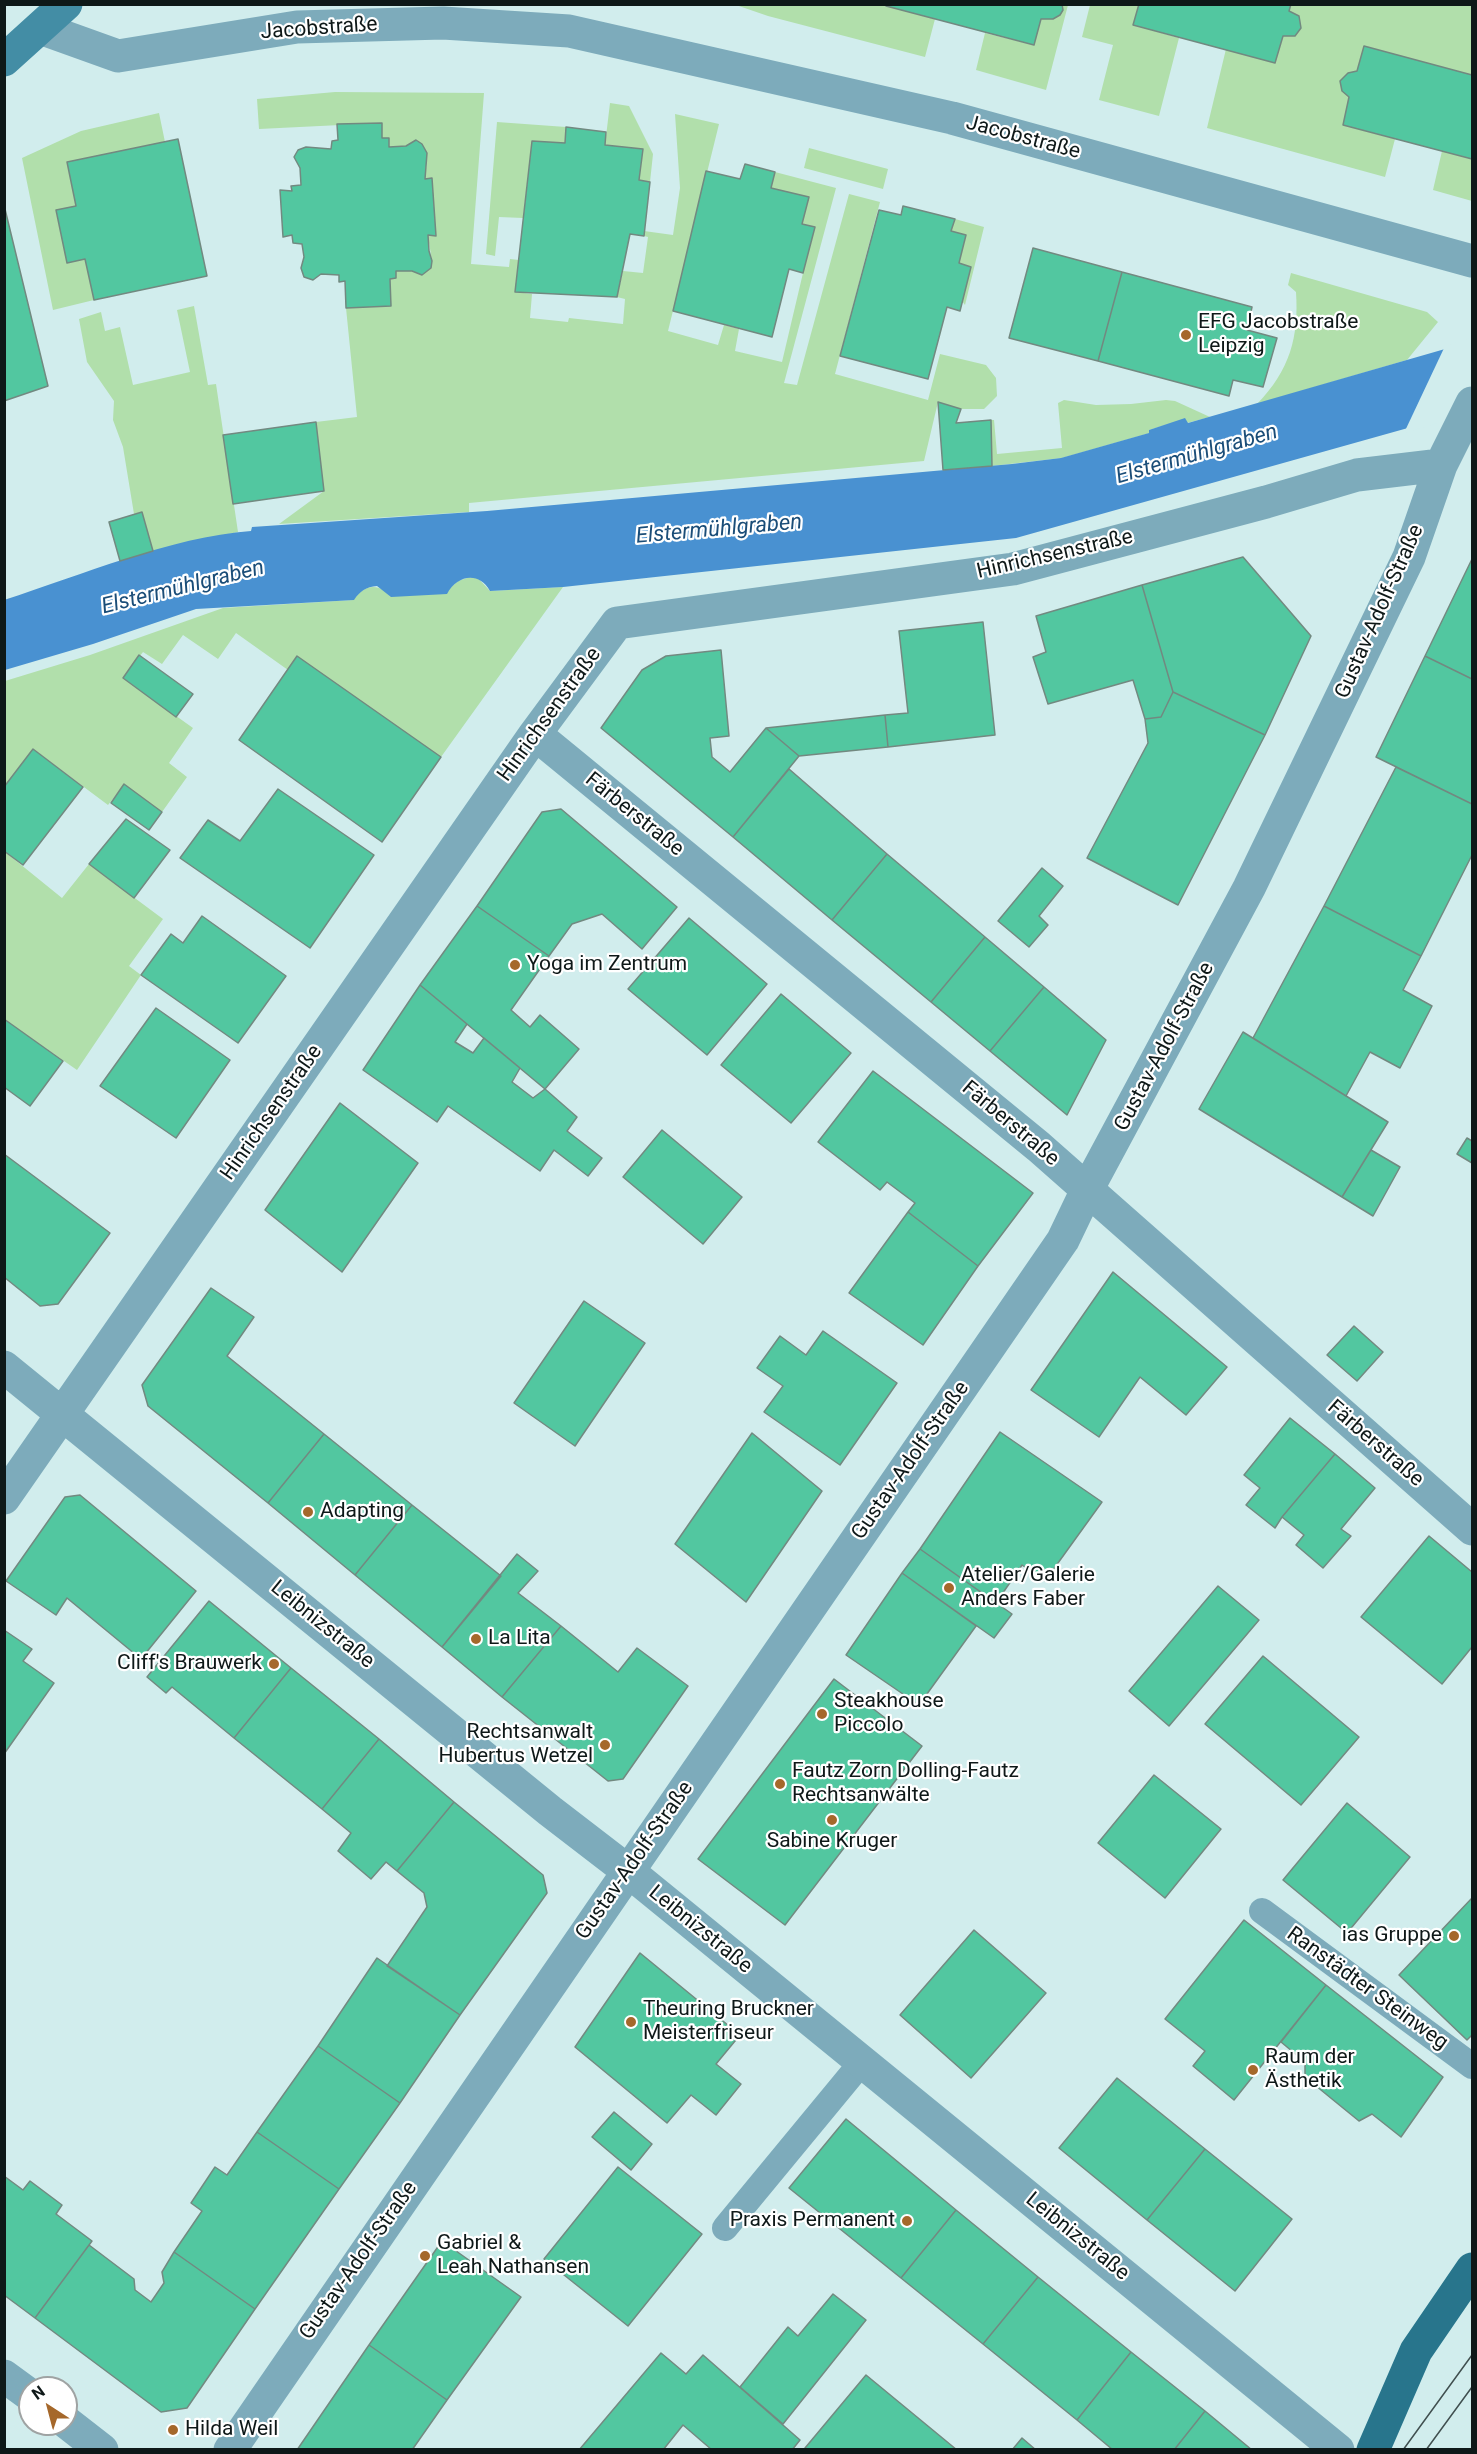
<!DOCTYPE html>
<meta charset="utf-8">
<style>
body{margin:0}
#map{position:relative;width:1477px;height:2454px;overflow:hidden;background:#d1eded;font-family:Roboto,sans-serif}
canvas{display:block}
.frame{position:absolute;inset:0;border:6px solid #0e1818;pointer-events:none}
.north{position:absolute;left:18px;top:2376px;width:60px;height:60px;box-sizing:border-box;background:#fff;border:2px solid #9fa3a3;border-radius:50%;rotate:324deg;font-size:16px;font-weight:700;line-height:24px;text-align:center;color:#0e1818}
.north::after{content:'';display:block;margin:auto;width:21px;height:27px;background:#a5682b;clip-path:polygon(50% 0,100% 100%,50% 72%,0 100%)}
</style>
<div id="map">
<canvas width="1477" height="2454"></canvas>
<div class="frame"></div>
<div class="north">N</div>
</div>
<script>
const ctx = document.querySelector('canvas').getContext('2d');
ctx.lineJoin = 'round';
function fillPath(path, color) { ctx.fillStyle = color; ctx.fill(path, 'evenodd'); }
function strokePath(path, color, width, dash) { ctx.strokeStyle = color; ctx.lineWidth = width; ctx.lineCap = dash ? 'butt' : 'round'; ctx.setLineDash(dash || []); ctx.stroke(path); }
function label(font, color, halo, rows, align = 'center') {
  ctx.font = font + ' Roboto,sans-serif'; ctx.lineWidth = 4.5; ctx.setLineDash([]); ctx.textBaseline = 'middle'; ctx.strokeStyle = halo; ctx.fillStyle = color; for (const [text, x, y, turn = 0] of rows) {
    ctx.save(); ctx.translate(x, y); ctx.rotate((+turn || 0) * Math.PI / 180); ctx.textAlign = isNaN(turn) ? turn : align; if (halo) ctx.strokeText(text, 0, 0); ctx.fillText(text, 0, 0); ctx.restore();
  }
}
fillPath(new Path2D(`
 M 1139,4 L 1134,25 L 1179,38 L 1159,116 L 1099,100 L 1113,45 L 1082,37 L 1090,5 Z
 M 736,5 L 886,5 L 886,6 L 935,19 L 925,57 L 768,16 Z
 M 1062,5 L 1068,5 L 1046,90 L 976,70 L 985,33 L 1034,45 L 1041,19 L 1053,19 L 1060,15 Z
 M 1291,5 L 1472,5 L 1472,75 L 1364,46 L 1357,71 L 1348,73 L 1341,81 L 1349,97 L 1343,125 L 1395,139 L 1385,177 L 1207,128 L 1226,49 L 1275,63 L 1283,36 L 1295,36 L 1301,28 L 1299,16 L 1289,11 Z
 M 335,92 L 484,93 L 471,264 L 509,267 L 510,259 L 519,260 L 515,292 L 532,294 L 530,318 L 568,322 L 569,318 L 623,324 L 625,299 L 617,297 L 623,271 L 643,273 L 648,237 L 644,236 L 644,231 L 673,235 L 680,188 L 675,114 L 719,124 L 668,331 L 718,345 L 724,325 L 739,329 L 735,351 L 782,362 L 803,273 L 802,224 L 771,188 L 775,172 L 836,188 L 784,383 L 797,385 L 849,194 L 880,202 L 835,374 L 928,400 L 940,354 L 986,365 L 996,378 L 997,396 L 984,409 L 961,409 L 938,402 L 924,461 L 469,503 L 469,512 L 279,524 L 324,491 L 316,422 L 357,417 L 346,308 L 391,306 L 390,279 L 395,278 L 396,271 L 412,271 L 422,275 L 431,268 C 433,258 429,247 428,235 L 436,235 L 432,179 L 425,179 C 426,165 431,148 416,140 L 406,146 L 389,147 L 389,138 L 382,138 L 381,123 L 259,129 L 257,99 Z
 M 610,103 L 629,106 L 653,154 L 650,182 L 639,180 L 643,149 L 605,145 Z
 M 159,113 L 165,142 L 67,162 L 76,206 L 56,211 L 67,262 L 85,259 L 94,300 L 53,310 L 22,158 L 81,131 Z
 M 497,122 L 566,127 L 565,143 L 532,141 L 523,218 L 499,217 L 495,256 L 486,254 Z
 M 809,148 L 888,169 L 883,189 L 804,168 Z
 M 1442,151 L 1472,159 L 1472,201 L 1433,190 Z
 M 955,219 L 984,227 L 965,305 L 962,301 L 971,267 L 959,263 L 966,236 L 951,231 Z
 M 1291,273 L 1427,312 L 1438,322 L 1407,360 L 1257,404 C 1290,370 1299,337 1296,292 L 1288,285 Z
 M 194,306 L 208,385 L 216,384 L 238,532 L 153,551 L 142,512 L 134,514 L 123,447 L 113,420 L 114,401 L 87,362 L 79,319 L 101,312 L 105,331 L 120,327 L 133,385 L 190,372 L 177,310 Z
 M 1064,400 L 1096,405 L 1131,404 L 1166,400 L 1175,401 L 1210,417 L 1187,423 L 1185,419 L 1149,430 L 1150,433 L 1062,458 L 992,466 L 991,420 L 994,420 L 997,454 L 1062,448 L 1058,403 Z
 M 470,577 L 478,578 L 490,591 L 563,587 L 441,757 L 288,670 L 236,633 L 218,659 L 183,635 L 162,664 L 143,652 L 123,678 L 193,728 L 169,763 L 187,777 L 162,812 L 124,785 L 108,805 L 33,749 L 5,787 L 5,681 L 90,655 L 223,608 L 353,600 C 363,587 372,583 386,591 L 450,588 L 458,581 Z
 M 4,851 L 62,898 L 89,864 L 163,919 L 129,966 L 141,975 L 77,1070 L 5,1020 Z`), '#b1dfab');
fillPath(new Path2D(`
 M 1445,349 L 1472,410 L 1016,538 L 563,587 L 490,591 C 479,571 457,575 447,594 L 391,597 L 377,586 C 366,587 360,591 354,600 L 196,609 L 93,644 L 5,670 L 4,600 C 82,575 170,537 251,531 L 252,527 L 487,511 L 1012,464 L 1061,458 L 1149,433 L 1149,430 L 1185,418 L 1188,423 Z`), '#4991d1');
fillPath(new Path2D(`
 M 1472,338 L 1472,413 L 1404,433 L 1445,346 Z`), '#d1eded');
const building = new Path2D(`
 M 886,4 L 1062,4 L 1063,10 L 1060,15 L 1053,19 L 1041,19 L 1034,45 L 886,6 Z
 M 1139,4 L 1291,4 L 1289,11 L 1299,16 L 1301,28 L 1295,36 L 1283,36 L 1275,63 L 1133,25 Z
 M 1364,46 L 1472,75 L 1472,159 L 1343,125 L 1349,97 L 1342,91 L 1340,81 L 1348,73 L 1357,71 Z
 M 382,123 L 382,138 L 389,138 L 389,147 L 406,146 L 416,140 L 422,144 L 427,153 L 425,179 L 432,178 L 436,236 L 428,235 L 429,251 L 432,261 L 431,268 L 422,275 L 412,271 L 396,271 L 396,278 L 390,279 L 391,306 L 346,308 L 345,281 L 339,282 L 339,275 L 321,274 L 313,280 L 304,277 L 301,268 L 304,257 L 302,244 L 293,243 L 292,235 L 283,237 L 280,190 L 292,191 L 291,186 L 301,185 L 300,168 L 294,157 L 298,150 L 306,147 L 331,149 L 332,141 L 338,140 L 337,124 Z
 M 566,127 L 606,132 L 605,145 L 643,149 L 639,180 L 650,182 L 644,236 L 630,234 L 617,297 L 515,292 L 532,141 L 565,143 Z
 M 178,139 L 207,276 L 94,300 L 85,259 L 67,263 L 56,210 L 76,206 L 67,162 Z
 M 745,164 L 775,172 L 771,188 L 809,197 L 802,224 L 815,227 L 803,273 L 789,269 L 772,337 L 673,311 L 706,171 L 740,179 Z
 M 4,205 L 48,386 L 4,401 Z
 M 903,206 L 955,219 L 951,231 L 966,235 L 959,263 L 971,267 L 960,311 L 947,307 L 928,379 L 840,356 L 879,210 L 901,215 Z
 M 1033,248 L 1122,272 L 1098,361 L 1009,338 Z
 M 1122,272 L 1252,307 L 1247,330 L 1277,338 L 1263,387 L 1233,380 L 1229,396 L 1098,361 Z
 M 938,402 L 961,409 L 956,423 L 991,420 L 992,466 L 943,470 Z
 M 316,422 L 324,491 L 233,504 L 223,435 Z
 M 142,512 L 153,551 L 120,561 L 109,522 Z
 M 1243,557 L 1311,636 L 1265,735 L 1173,692 L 1142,585 Z
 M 1472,559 L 1472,679 L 1425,656 Z
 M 1142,585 L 1173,692 L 1161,717 L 1145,719 L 1133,680 L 1048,704 L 1033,657 L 1046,652 L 1036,616 Z
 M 983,622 L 995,735 L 888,747 L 885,715 L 908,713 L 899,631 Z
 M 721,650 L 729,736 L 710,738 L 712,757 L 730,772 L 766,728 L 799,756 L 733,837 L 601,728 L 642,670 L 666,656 Z
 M 139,655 L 193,694 L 176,717 L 123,678 Z
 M 297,656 L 441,757 L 382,842 L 239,740 Z
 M 1425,656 L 1472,679 L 1472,804 L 1376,757 Z
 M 1173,692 L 1265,735 L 1178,905 L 1087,858 L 1148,743 L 1145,719 L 1161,717 Z
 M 885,715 L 888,747 L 799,756 L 766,728 Z
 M 33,749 L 83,787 L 23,865 L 4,851 L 4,787 Z
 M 1396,767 L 1472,804 L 1472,855 L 1421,956 L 1324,906 Z
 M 789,769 L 887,854 L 832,920 L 733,837 Z
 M 124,784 L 162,812 L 149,830 L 111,803 Z
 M 278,789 L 374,855 L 310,948 L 180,858 L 208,820 L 240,841 Z
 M 561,809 L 677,907 L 642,949 L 602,914 L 572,924 L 549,956 L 477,906 L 542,812 Z
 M 126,819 L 170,850 L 134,898 L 89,864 Z
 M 887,854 L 985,937 L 931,1002 L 832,920 Z
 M 1042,868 L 1063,886 L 1039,916 L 1048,925 L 1029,947 L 998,921 Z
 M 477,906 L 549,956 L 511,1010 L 530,1027 L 540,1015 L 579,1049 L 545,1089 L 420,985 Z
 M 1324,906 L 1421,956 L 1403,990 L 1432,1006 L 1400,1068 L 1370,1052 L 1346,1096 L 1253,1038 Z
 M 202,916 L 286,976 L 238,1043 L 141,975 L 171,934 L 183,943 Z
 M 689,918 L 767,984 L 707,1055 L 628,989 Z
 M 985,937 L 1044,987 L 990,1051 L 931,1002 Z
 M 420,985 L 467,1024 L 455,1042 L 473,1053 L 484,1038 L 520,1068 L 512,1082 L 533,1098 L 545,1089 L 577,1117 L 567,1131 L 602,1158 L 588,1176 L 554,1150 L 540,1171 L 448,1106 L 437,1122 L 363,1070 Z
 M 1044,987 L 1106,1040 L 1067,1115 L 990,1051 Z
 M 781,994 L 851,1053 L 791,1123 L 721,1065 Z
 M 156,1008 L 230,1060 L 176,1138 L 100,1086 Z
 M 4,1019 L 63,1061 L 30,1106 L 4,1087 Z
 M 1243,1032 L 1388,1122 L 1342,1197 L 1199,1109 Z
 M 873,1071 L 1033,1193 L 978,1266 L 908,1212 L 915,1203 L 887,1182 L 880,1190 L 818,1142 Z
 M 340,1103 L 418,1163 L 342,1272 L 265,1210 Z
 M 662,1130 L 742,1197 L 703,1244 L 623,1177 Z
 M 1467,1138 L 1472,1141 L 1472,1163 L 1457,1154 Z
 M 1371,1150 L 1400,1167 L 1373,1216 L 1342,1197 Z
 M 4,1154 L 110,1233 L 58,1304 L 40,1306 L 4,1277 Z
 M 908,1212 L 978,1266 L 923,1345 L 849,1293 Z
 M 1113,1272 L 1227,1367 L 1186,1415 L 1140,1377 L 1099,1437 L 1031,1390 Z
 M 211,1288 L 254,1317 L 227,1356 L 324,1434 L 268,1503 L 148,1406 L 142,1385 Z
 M 584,1301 L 645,1343 L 575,1446 L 514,1403 Z
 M 1354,1326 L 1383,1352 L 1357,1381 L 1327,1355 Z
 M 823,1331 L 897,1383 L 840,1465 L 764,1412 L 783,1386 L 757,1368 L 780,1336 L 806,1355 Z
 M 1290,1418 L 1335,1454 L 1282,1517 L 1275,1528 L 1246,1505 L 1260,1488 L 1244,1475 Z
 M 1000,1432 L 1102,1502 L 1045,1581 L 1022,1565 L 996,1603 L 920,1549 Z
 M 752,1433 L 822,1491 L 746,1602 L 675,1544 Z
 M 324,1434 L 412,1505 L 355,1575 L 268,1503 Z
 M 1335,1454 L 1375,1488 L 1341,1529 L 1351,1536 L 1323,1568 L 1296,1545 L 1304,1535 L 1282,1517 Z
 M 80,1495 L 196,1591 L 141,1659 L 67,1598 L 56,1615 L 6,1581 L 65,1497 Z
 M 412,1505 L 501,1576 L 442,1647 L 355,1575 Z
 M 1429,1536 L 1472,1572 L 1472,1647 L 1442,1684 L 1361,1617 Z
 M 920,1549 L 1012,1614 L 994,1638 L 902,1573 Z
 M 517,1554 L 538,1571 L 518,1593 L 561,1626 L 502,1697 L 442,1647 Z
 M 902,1573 L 976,1626 L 919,1705 L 846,1655 Z
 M 1218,1586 L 1259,1620 L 1169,1726 L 1129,1691 Z
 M 209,1601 L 291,1668 L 234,1738 L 172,1687 L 166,1693 L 147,1677 Z
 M 561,1626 L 618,1672 L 637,1648 L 688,1686 L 623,1779 L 608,1781 L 502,1697 Z
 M 4,1630 L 32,1649 L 23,1661 L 54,1683 L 4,1754 Z
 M 1263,1656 L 1359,1737 L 1301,1805 L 1205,1724 Z
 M 291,1668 L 379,1739 L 322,1809 L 234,1738 Z
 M 834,1679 L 922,1746 L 785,1925 L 698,1859 Z
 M 379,1739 L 454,1802 L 397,1871 L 386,1862 L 371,1879 L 338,1851 L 351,1833 L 322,1809 Z
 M 1154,1775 L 1221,1829 L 1165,1898 L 1098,1843 Z
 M 454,1802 L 543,1875 L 547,1893 L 460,2015 L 387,1966 L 427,1907 L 424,1893 L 397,1871 Z
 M 1347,1803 L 1410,1857 L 1347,1933 L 1283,1880 Z
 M 1472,1898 L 1472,2035 L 1467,2040 L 1399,1975 Z
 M 1244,1920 L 1326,1985 L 1234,2100 L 1193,2066 L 1205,2051 L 1165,2019 Z
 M 974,1930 L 1046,1993 L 971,2078 L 900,2015 Z
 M 640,1953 L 740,2035 L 716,2064 L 741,2084 L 716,2115 L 691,2095 L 667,2123 L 575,2047 Z
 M 377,1958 L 460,2015 L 400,2103 L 318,2046 Z
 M 1326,1985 L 1443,2077 L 1401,2137 L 1372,2114 L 1359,2121 L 1305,2077 L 1305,2062 L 1281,2042 Z
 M 318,2046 L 400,2103 L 339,2189 L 257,2132 Z
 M 1117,2078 L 1205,2149 L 1147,2220 L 1059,2148 Z
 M 614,2112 L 652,2144 L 631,2170 L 592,2137 Z
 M 846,2119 L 956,2210 L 901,2278 L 789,2188 Z
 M 257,2132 L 339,2189 L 255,2309 L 174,2252 L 202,2211 L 191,2203 L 215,2167 L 227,2175 Z
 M 1205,2149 L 1292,2219 L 1235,2291 L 1147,2220 Z
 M 618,2167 L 702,2234 L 628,2326 L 544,2259 Z
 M 4,2176 L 23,2190 L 30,2181 L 62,2205 L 56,2214 L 92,2241 L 35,2318 L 4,2295 Z
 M 956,2210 L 1038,2277 L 983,2344 L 901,2278 Z
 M 442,2241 L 521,2297 L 447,2400 L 369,2345 Z
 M 89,2245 L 134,2279 L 135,2290 L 151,2302 L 164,2283 L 162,2272 L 174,2252 L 255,2309 L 187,2408 L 161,2412 L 35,2318 Z
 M 1038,2277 L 1131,2352 L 1077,2420 L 983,2344 Z
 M 833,2294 L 866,2320 L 783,2424 L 740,2387 L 788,2327 L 798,2336 Z
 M 369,2345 L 447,2400 L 412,2450 L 297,2450 Z
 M 1131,2352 L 1205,2411 L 1174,2450 L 1113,2450 L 1077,2420 Z
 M 661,2353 L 686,2374 L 703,2355 L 800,2440 L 792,2450 L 712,2450 L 683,2425 L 663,2450 L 579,2450 Z
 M 866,2375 L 957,2450 L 807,2450 L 805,2448 Z
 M 1205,2411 L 1252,2450 L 1174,2450 Z
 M 1022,2438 L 1036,2450 L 1012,2450 Z`);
fillPath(building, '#52c7a0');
strokePath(building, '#728980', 1.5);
strokePath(new Path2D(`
 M 1262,1911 L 1472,2066
 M 725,2228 L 862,2062`), '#7dabbb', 26);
strokePath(new Path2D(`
 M 40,28 L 118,56 L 297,27 L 443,23 L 569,31 L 952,118 L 1472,261
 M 535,734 L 1039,1147 L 1472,1529
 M 4,1367 L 550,1811 L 628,1871 L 1338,2450
 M 4,1498 L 535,734 L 617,623 L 1013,569 L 1266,502 L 1357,475 L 1441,465
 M 4,2376 L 30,2395
 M 66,2422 L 102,2450
 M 230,2450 L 1063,1240 L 1087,1190 L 1249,888 L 1409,557 L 1441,465 L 1472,403`), '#7dabbb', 33);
strokePath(new Path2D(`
 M 4,60 L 66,4`), '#438da5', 33);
strokePath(new Path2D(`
 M 1373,2450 L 1416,2351 L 1472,2269`), '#28758c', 33);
strokePath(new Path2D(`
 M 1403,2450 L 1472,2355
 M 1426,2450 L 1472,2387`), '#404f4f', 1.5);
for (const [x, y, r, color] of [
 [1186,335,6,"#a5682b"],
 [515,965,6,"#a5682b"],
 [308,1512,6,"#a5682b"],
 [949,1588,6,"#a5682b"],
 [476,1639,6,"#a5682b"],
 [274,1664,6,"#a5682b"],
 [822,1714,6,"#a5682b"],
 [605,1745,6,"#a5682b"],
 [780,1784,6,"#a5682b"],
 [832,1820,6,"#a5682b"],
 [1454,1936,6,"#a5682b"],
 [631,2022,6,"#a5682b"],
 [1253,2070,6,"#a5682b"],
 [907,2221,6,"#a5682b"],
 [425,2256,6,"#a5682b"],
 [173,2430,6,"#a5682b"]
]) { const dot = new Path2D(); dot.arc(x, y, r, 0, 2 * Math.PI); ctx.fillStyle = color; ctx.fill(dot); strokePath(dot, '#fff', 2); }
label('21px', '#0e1818', '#fff', [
 ["Jacobstraße",319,29,-4],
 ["Jacobstraße",1023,138,15],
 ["Hinrichsenstraße",1055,555,-13],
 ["Gustav-Adolf-Straße",1380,612,-66],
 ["Hinrichsenstraße",550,715,-54],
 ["Färberstraße",634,815,39],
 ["Gustav-Adolf-Straße",1165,1047,-62],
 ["Hinrichsenstraße",272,1113,-55],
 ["Färberstraße",1010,1124,40],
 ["Färberstraße",1375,1444,41],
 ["Gustav-Adolf-Straße",911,1461,-55],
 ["Leibnizstraße",322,1625,39],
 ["Gustav-Adolf-Straße",635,1861,-55],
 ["Leibnizstraße",700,1930,39],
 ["Ranstädter Steinweg",1367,1989,36],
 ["Leibnizstraße",1077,2237,39],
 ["Gustav-Adolf-Straße",359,2261,-55]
]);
label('21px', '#0e1818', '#fff', [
 ["EFG Jacobstraße",1198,323],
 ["Leipzig",1198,347],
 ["Yoga im Zentrum",527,965],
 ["Adapting",320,1512],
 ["Atelier/Galerie",961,1576],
 ["Anders Faber",961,1600],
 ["La Lita",488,1639],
 ["Cliff's Brauwerk",262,1664,"right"],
 ["Steakhouse",834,1702],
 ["Piccolo",834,1726],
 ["Rechtsanwalt",593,1733,"right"],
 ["Hubertus Wetzel",593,1757,"right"],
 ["Fautz Zorn Dolling-Fautz",792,1772],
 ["Rechtsanwälte",792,1796],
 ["Sabine Kruger",832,1842,"center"],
 ["ias Gruppe",1442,1936,"right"],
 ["Theuring Bruckner",643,2010],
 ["Meisterfriseur",643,2034],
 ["Raum der",1265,2058],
 ["Ästhetik",1265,2082],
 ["Praxis Permanent",895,2221,"right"],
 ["Gabriel &",437,2244],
 ["Leah Nathansen",437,2268],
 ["Hilda Weil",185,2430]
], 'left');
label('italic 22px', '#1a4d78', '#fff', [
 ["Elstermühlgraben",1197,455,-16],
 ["Elstermühlgraben",719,530,-5],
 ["Elstermühlgraben",183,588,-14]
]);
</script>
